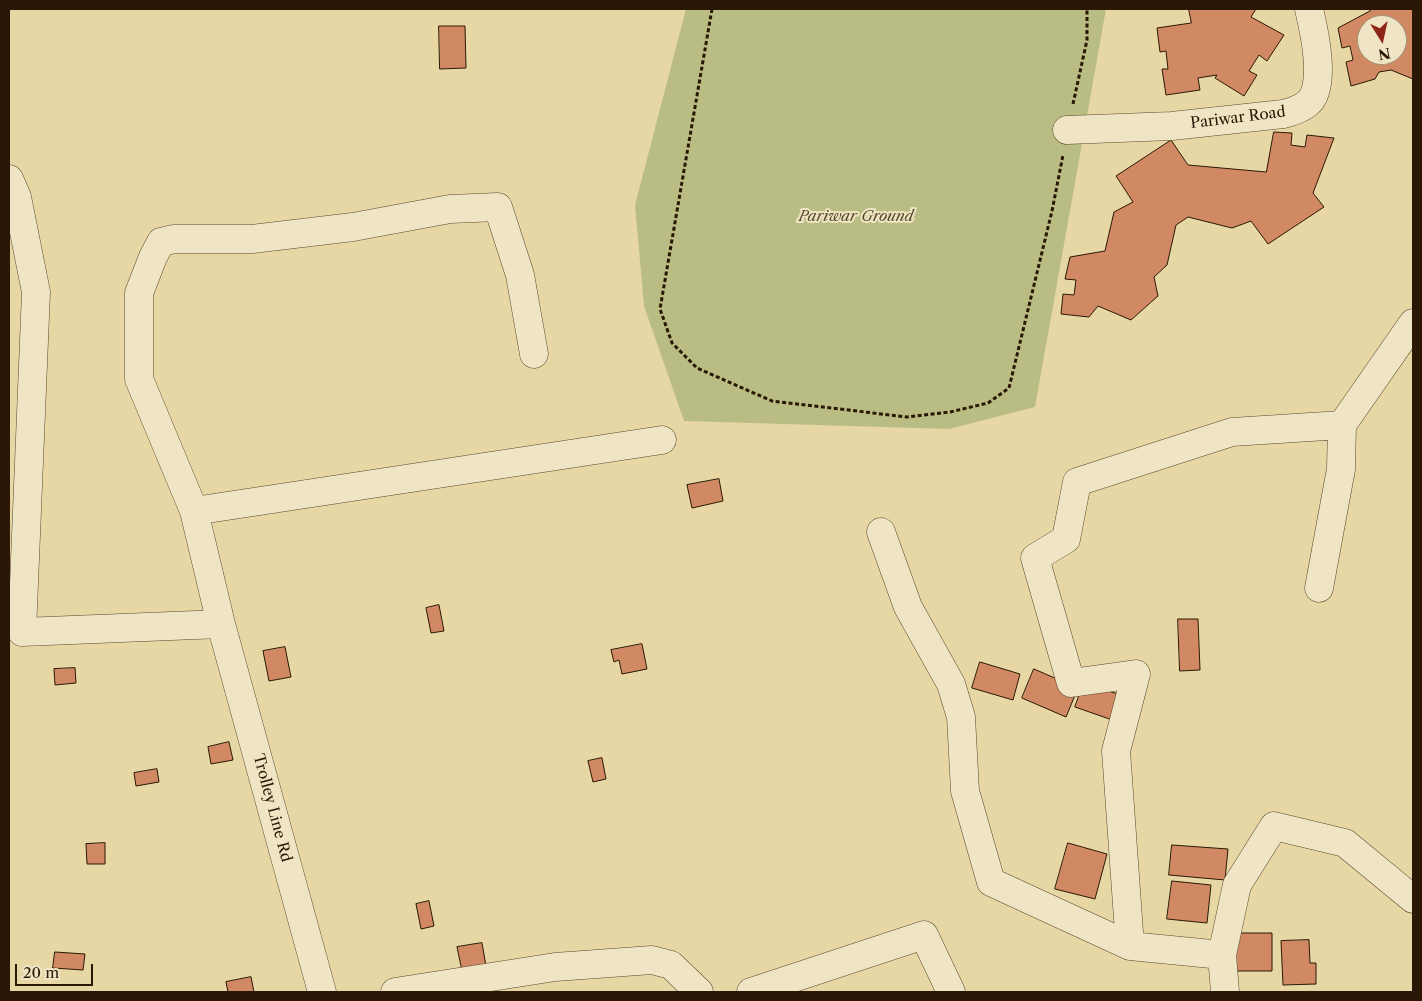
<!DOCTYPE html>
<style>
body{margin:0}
#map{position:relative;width:1422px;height:1001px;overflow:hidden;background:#e7d7a5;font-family:"Libre Caslon Text",serif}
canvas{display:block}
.frame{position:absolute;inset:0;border:10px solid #2a1705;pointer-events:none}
.north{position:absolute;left:1357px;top:15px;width:50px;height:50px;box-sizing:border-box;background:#efe5c4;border:1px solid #a09378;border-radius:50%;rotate:170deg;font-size:14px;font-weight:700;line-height:20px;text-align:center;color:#2a1705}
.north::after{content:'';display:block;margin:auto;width:18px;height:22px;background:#8f2418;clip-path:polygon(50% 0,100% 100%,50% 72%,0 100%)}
.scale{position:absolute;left:15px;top:964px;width:78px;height:22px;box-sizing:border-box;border:2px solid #2a1705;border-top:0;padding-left:6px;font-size:15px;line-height:18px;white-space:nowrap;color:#2a1705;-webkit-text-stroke:4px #efe5c4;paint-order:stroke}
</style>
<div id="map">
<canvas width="1422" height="1001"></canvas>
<div class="frame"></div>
<div class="north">N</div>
<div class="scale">20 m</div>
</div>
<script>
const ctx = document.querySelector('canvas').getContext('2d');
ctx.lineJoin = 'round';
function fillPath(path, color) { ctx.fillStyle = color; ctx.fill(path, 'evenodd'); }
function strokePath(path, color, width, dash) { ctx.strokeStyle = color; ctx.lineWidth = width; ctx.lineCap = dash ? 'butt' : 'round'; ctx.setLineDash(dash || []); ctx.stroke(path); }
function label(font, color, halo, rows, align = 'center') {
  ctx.font = font + ' "Libre Caslon Text",serif'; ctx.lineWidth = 4; ctx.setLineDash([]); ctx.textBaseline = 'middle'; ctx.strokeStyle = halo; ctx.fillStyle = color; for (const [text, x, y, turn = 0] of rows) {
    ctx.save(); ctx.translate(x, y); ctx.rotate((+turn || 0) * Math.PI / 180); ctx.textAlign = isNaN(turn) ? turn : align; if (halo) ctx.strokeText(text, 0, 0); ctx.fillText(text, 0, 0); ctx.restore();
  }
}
fillPath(new Path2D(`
 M 686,9 L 1106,9 L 1035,407 L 949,429 L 684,421 L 644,306 L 635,205 Z`), '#babd83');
const building = new Path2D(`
 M 1189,9 L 1256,9 L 1251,17 L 1284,35 L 1267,61 L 1259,55 L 1249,71 L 1257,75 L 1244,96 L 1215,78 L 1217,75 L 1198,78 L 1200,90 L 1166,95 L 1162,69 L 1168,69 L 1166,51 L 1160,52 L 1157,28 L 1191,23 Z
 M 1369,9 L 1413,9 L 1413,79 L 1391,70 L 1379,72 L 1375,79 L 1351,86 L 1346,62 L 1353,60 L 1350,46 L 1342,48 L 1338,28 L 1370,11 ZM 1367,25 L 1397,25 L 1397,55 L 1367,55 Z
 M 439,26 L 465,26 L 466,68 L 440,69 Z
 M 1274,132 L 1292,133 L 1291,145 L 1305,147 L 1307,135 L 1334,138 L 1313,193 L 1324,207 L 1268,244 L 1251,221 L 1232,228 L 1188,217 L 1176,225 L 1167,265 L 1154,277 L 1158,296 L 1131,320 L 1098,306 L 1089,317 L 1061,314 L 1063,294 L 1074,295 L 1076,280 L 1065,279 L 1070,257 L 1105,251 L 1114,212 L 1133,202 L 1116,176 L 1171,140 L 1188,165 L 1266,172 Z
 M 719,479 L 723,501 L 692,508 L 687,485 Z
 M 439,605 L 444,631 L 431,633 L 426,608 Z
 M 1178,619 L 1198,619 L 1200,670 L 1180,671 Z
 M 642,644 L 647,669 L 622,674 L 619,660 L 614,662 L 611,650 Z
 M 285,647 L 291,677 L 269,681 L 263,651 Z
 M 980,662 L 1020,674 L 1013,700 L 972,688 Z
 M 75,668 L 76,683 L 55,685 L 54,669 Z
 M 1034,669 L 1078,688 L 1066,717 L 1022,698 Z
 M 1084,683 L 1127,697 L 1118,722 L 1075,707 Z
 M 229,742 L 233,760 L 211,764 L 208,747 Z
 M 602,758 L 606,779 L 593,782 L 588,761 Z
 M 157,769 L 159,782 L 136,786 L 134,773 Z
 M 105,843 L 105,864 L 87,864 L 86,844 Z
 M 1068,843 L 1107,854 L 1095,899 L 1055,889 Z
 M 1172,845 L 1228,849 L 1225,880 L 1169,875 Z
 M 1172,881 L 1211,885 L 1207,923 L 1167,919 Z
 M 429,901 L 434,926 L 421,929 L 416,904 Z
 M 1233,933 L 1272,933 L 1272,971 L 1232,971 Z
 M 1309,940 L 1310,963 L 1316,963 L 1316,984 L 1283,985 L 1281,941 Z
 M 482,943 L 486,966 L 462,971 L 457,947 Z
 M 55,952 L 85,954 L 83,970 L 53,968 Z
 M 251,977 L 254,992 L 228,992 L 226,982 Z`);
fillPath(building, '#d08963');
strokePath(building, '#2a1705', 1);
const minor = new Path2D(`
 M 1067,130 L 1172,126 L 1283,114 C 1292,112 1301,109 1308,103 C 1327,87 1314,30 1309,9
 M 9,179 L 17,197 L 36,292 L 22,632 L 221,624
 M 194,511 L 662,440
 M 881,532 L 908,607 L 951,684 L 961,717 L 965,791 L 991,882 L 1130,946 L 1222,955
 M 1319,588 L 1341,469 L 1342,425 L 1413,323
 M 1130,946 L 1116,751 L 1136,674 L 1071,683 L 1035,558 L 1066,539 L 1077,482 L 1232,432 L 1342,425
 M 322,992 L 221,624 L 194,511 L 139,379 L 139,293 L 153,257 L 161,242 L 174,239 L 252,239 L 353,227 L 450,209 L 498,207 L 520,275 L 534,354
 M 395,992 L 555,967 L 652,960 L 671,965 L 699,992
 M 751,992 L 924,935 L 951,992
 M 1225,992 L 1222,955 L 1237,885 L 1274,826 L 1345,843 L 1413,899`);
strokePath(minor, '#59472d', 29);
strokePath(new Path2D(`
 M 712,9 L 660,309 L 672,343 L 697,368 L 772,401 L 907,417 L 950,412 L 988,403 L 1009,388 L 1052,211 L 1063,155
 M 1073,104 L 1087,40 L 1087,9`), '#2a1705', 3, [4, 2.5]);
strokePath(minor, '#efe5c4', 28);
label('15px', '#2a1705', '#efe5c4', [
 ["Pariwar Road",1238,118,-7],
 ["Trolley Line Rd",272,808,75]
]);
label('italic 15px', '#55492b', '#efe5c4', [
 ["Pariwar Ground",856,217]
]);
</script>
